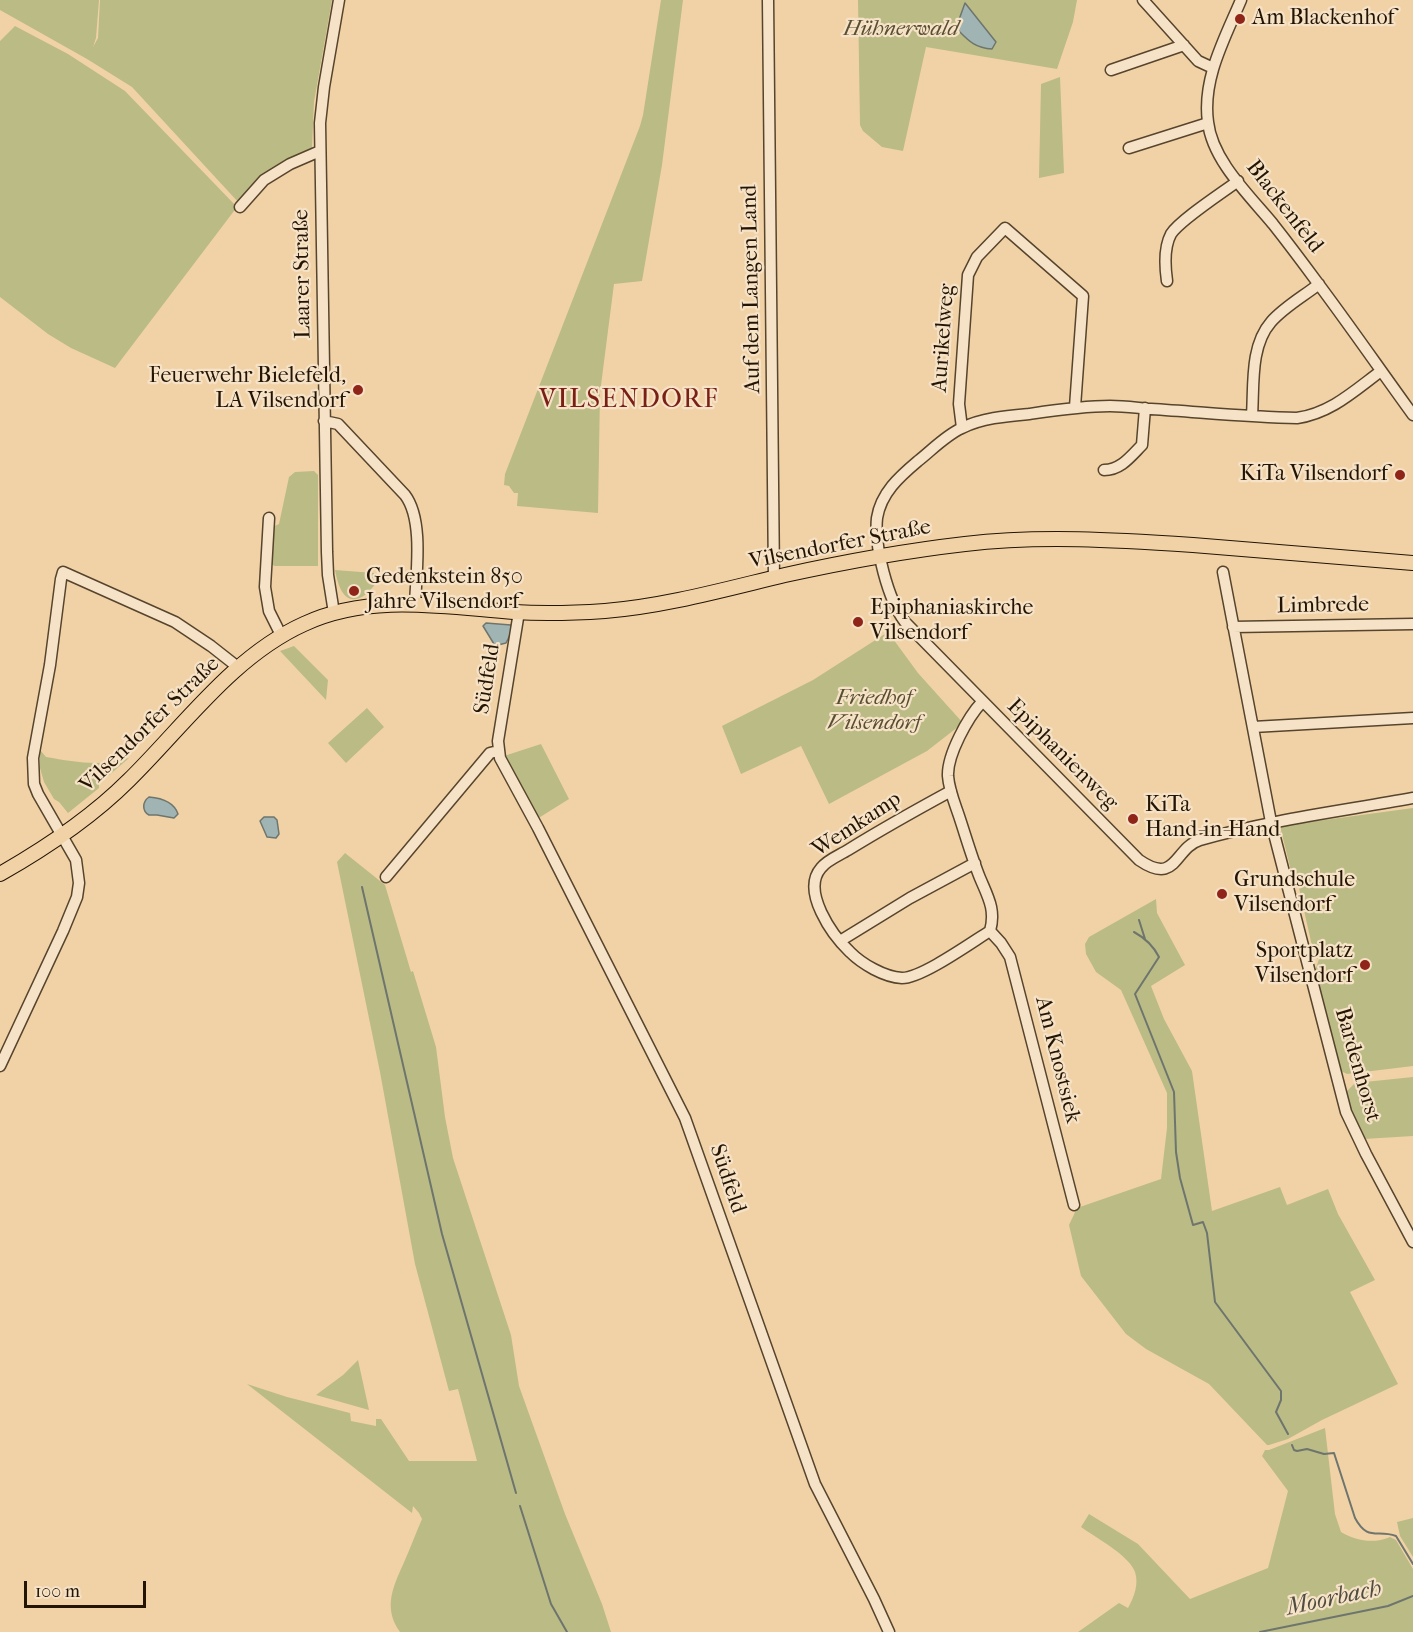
<!DOCTYPE html>
<meta charset="utf-8">
<style>
body{margin:0}
#map{position:relative;width:1413px;height:1632px;overflow:hidden;background:#f1d2a7;font-family:"IM FELL French Canon",serif}
canvas{display:block}
.scale{position:absolute;left:24px;top:1581px;width:122px;height:27px;box-sizing:border-box;border:3px solid #231403;border-top:0;padding-left:8px;font-size:18px;line-height:21px;white-space:nowrap;color:#231403;-webkit-text-stroke:4px #f6e2c6;paint-order:stroke}
</style>
<div id="map">
<canvas width="1413" height="1632"></canvas>
<div class="scale">100 m</div>
</div>
<script>
const ctx = document.querySelector('canvas').getContext('2d');
ctx.lineJoin = 'round';
function fillPath(path, color) { ctx.fillStyle = color; ctx.fill(path, 'evenodd'); }
function strokePath(path, color, width, dash) { ctx.strokeStyle = color; ctx.lineWidth = width; ctx.lineCap = dash ? 'butt' : 'round'; ctx.setLineDash(dash || []); ctx.stroke(path); }
function label(font, color, halo, rows, align = 'center') {
  ctx.font = font + ' "IM FELL French Canon",serif'; ctx.lineWidth = 4.5; ctx.setLineDash([]); ctx.textBaseline = 'middle'; ctx.strokeStyle = halo; ctx.fillStyle = color; for (const [text, x, y, turn = 0] of rows) {
    ctx.save(); ctx.translate(x, y); ctx.rotate((+turn || 0) * Math.PI / 180); ctx.textAlign = isNaN(turn) ? turn : align; if (halo) ctx.strokeText(text, 0, 0); ctx.fillText(text, 0, 0); ctx.restore();
  }
}
fillPath(new Path2D(`
 M 0,0 L 99,0 L 96,38 L 93,47 L 98,38 L 100,0 L 332,0 L 314,102 L 312,148 L 288,162 L 239,203 L 132,87 L 87,59 L 0,10 Z
 M 661,0 L 683,0 L 662,165 L 642,281 L 614,284 L 600,393 L 598,513 L 517,506 L 518,493 L 514,493 L 509,486 L 504,485 L 505,474 L 640,126 L 643,115 Z
 M 858,0 L 1077,0 L 1073,22 L 1057,69 L 926,47 L 903,151 L 882,147 L 863,131 L 860,125 Z
 M 15,26 L 68,54 L 125,91 L 237,207 L 115,368 L 71,348 L 48,334 L 0,297 L 0,41 Z
 M 1060,77 L 1064,173 L 1039,178 L 1041,84 Z
 M 314,471 L 318,475 L 318,566 L 275,566 L 270,564 L 270,528 L 279,524 L 289,477 L 295,472 Z
 M 335,570 L 374,573 L 373,579 L 379,581 C 374,585 370,591 365,595 C 344,609 338,585 335,570 Z
 M 888,632 L 918,673 L 963,723 L 927,751 L 829,804 L 801,746 L 741,774 L 722,726 L 813,680 Z
 M 294,646 L 328,680 L 326,700 L 280,651 Z
 M 367,708 L 384,727 L 346,763 L 328,743 Z
 M 40,743 L 41,751 L 46,757 C 75,762 101,767 129,758 L 99,784 L 99,788 L 68,813 L 59,802 L 54,799 L 44,782 L 40,768 Z
 M 541,744 L 569,799 L 537,819 L 504,756 Z
 M 1413,808 L 1413,1066 L 1347,1074 L 1341,1071 L 1315,971 L 1319,959 L 1316,958 L 1314,955 L 1295,870 L 1291,871 L 1280,826 Z
 M 345,853 L 385,885 L 411,972 L 413,971 L 436,1047 L 445,1117 L 453,1158 L 511,1335 L 519,1386 L 565,1514 L 602,1604 L 611,1632 L 400,1632 C 382,1607 394,1585 405,1560 C 411,1546 416,1533 422,1519 L 419,1513 L 413,1506 L 412,1513 L 247,1384 L 287,1397 L 350,1413 L 351,1421 L 376,1426 L 376,1419 L 381,1419 L 409,1461 L 477,1461 L 458,1389 L 449,1391 L 415,1264 L 380,1072 L 337,862 Z
 M 1156,899 L 1157,913 L 1185,965 L 1151,986 L 1164,1019 L 1192,1071 L 1212,1211 L 1280,1187 L 1287,1205 L 1328,1189 L 1338,1214 L 1375,1280 L 1350,1292 L 1398,1384 L 1322,1420 L 1288,1439 L 1269,1445 L 1267,1445 L 1209,1384 L 1146,1349 L 1126,1334 L 1081,1276 L 1069,1225 L 1077,1208 L 1161,1179 L 1167,1128 L 1167,1093 L 1121,990 L 1096,972 L 1086,954 L 1085,944 L 1089,937 Z
 M 1413,1077 L 1413,1136 L 1364,1139 L 1352,1116 L 1345,1093 L 1355,1083 Z
 M 358,1360 L 369,1410 L 316,1395 L 343,1375 Z
 M 1325,1428 L 1335,1514 L 1341,1532 C 1356,1541 1374,1544 1390,1537 L 1396,1540 L 1413,1569 L 1413,1632 L 1078,1632 L 1119,1603 L 1128,1608 C 1134,1597 1139,1584 1135,1572 C 1130,1556 1095,1537 1081,1527 L 1089,1514 L 1138,1544 L 1190,1599 L 1268,1568 L 1288,1491 L 1262,1456 L 1265,1450 L 1269,1450 Z
 M 1413,1518 L 1413,1557 L 1400,1536 L 1397,1522 Z`), '#bbbb86');
const water = new Path2D(`
 M 965,3 L 996,42 L 992,49 C 974,48 968,40 956,28 Z
 M 486,623 L 511,625 L 511,633 L 506,643 L 498,645 L 494,644 L 483,626 Z
 M 149,797 C 161,798 174,802 178,814 L 174,818 L 157,815 L 149,815 C 142,811 142,802 149,797 Z
 M 264,817 L 274,817 L 277,820 L 279,834 L 276,838 L 267,837 L 260,821 Z`);
fillPath(water, '#a0b5b3');
strokePath(water, '#6e756d', 1.5);
strokePath(new Path2D(`
 M 362,887 L 442,1234 L 516,1493
 M 1139,920 L 1145,939
 M 1134,932 C 1145,938 1153,945 1159,957 L 1135,994 L 1174,1092 L 1176,1152 L 1180,1178 L 1193,1225 L 1203,1222 L 1207,1233 L 1215,1302 L 1281,1391 L 1281,1400 L 1276,1412 L 1288,1434
 M 1292,1445 L 1294,1450 L 1297,1451 L 1307,1449 L 1324,1454 L 1334,1453 L 1355,1518 C 1368,1542 1377,1529 1396,1536 L 1413,1564
 M 520,1506 L 551,1604 L 567,1632
 M 1260,1632 L 1388,1606 L 1413,1596`), '#6e756d', 2);
const minor = new Path2D(`
 M 768,0 L 774,578
 M 1143,0 L 1198,61 L 1213,68
 M 1241,0 C 1225,38 1202,79 1208,122 C 1212,160 1249,195 1273,224 C 1288,243 1303,263 1317,282 C 1350,326 1381,371 1413,415
 M 1111,70 L 1184,45
 M 1129,148 L 1208,123
 M 240,207 L 264,180 L 290,164 L 320,151
 M 1167,281 C 1165,267 1164,247 1171,234 C 1180,220 1222,193 1238,181
 M 1381,371 C 1354,391 1331,413 1297,418 C 1248,417 1200,412 1151,409 C 1138,408 1124,406 1110,406 C 1082,406 1056,410 1029,414 C 1007,416 982,418 962,428 C 946,435 932,450 918,461 C 899,477 881,493 877,518 C 874,546 888,600 905,622 L 1139,860 C 1177,886 1174,848 1200,840 C 1269,820 1342,811 1413,798
 M 1252,416 C 1254,385 1250,346 1271,322 C 1284,307 1304,296 1319,284
 M 324,421 L 338,424 L 405,495 C 424,520 416,574 415,605
 M 962,428 L 959,404 L 968,275 L 977,257 L 1005,228 L 1083,296 L 1075,407
 M 1104,470 C 1121,470 1131,456 1142,445 L 1145,408
 M 269,518 L 265,587 L 269,611 L 281,635
 M 1223,572 L 1271,822 L 1346,1112 L 1366,1154 L 1413,1242
 M 519,612 L 498,741 L 500,758 L 538,828 L 685,1118 L 815,1484 L 874,1599 L 889,1632
 M 334,613 L 328,575 L 327,552 L 320,123 L 324,87 L 339,0
 M 1233,627 L 1413,624
 M 1253,727 L 1413,718
 M 951,791 C 916,810 882,829 848,850 C 840,855 827,860 821,868 C 801,891 832,935 850,952 C 862,964 884,977 902,978 C 922,978 972,942 990,931 C 996,910 988,897 980,878 C 972,858 966,837 959,816 C 955,804 949,790 948,776 C 947,755 968,717 982,702
 M 386,877 L 490,753 L 498,751
 M 990,931 L 1001,943 L 1010,957 L 1074,1205
 M 840,941 L 910,898 L 975,863
 M 0,1066 L 63,931 L 77,897 L 79,883 L 76,860 L 38,794 L 34,784 L 33,758 L 50,665 L 61,579 L 63,572 L 175,622 L 211,646 L 239,668`);
const major = new Path2D(`
 M 0,874 C 44,849 93,816 129,780 C 183,727 233,656 304,624 C 370,593 445,607 514,612 C 545,614 575,613 605,611 C 666,606 726,589 785,575 C 844,562 904,551 965,544 C 1040,535 1117,540 1193,545 C 1266,551 1340,557 1413,563`);
strokePath(minor, '#56442c', 13);
strokePath(major, '#231403', 16);
strokePath(minor, '#f6e2c6', 10);
strokePath(major, '#f1d2a7', 14);
for (const [x, y, r, color] of [
 [1240,19,6,"#8f2418"],
 [358,390,6,"#8f2418"],
 [1400,475,6,"#8f2418"],
 [354,591,6,"#8f2418"],
 [858,622,6,"#8f2418"],
 [1133,819,6,"#8f2418"],
 [1222,894,6,"#8f2418"],
 [1365,965,6,"#8f2418"]
]) { const dot = new Path2D(); dot.arc(x, y, r, 0, 2 * Math.PI); ctx.fillStyle = color; ctx.fill(dot); strokePath(dot, '#f6e2c6', 2); }
label('22px', '#231403', '#f6e2c6', [
 ["Am Blackenhof",1252,19],
 ["Feuerwehr Bielefeld,",346,377,"right"],
 ["LA Vilsendorf",346,402,"right"],
 ["KiTa Vilsendorf",1388,475,"right"],
 ["Gedenkstein 850",366,578],
 ["Jahre Vilsendorf",366,603],
 ["Epiphaniaskirche",870,609],
 ["Vilsendorf",870,634],
 ["KiTa",1145,806],
 ["Hand-in-Hand",1145,831],
 ["Grundschule",1234,881],
 ["Vilsendorf",1234,906],
 ["Sportplatz",1353,952,"right"],
 ["Vilsendorf",1353,977,"right"]
], 'left');
label('italic 22px', '#584e31', '#f6e2c6', [
 ["Hühnerwald",901,30],
 ["Friedhof",874,699],
 ["Vilsendorf",874,724]
]);
label('22px', '#231403', '#f6e2c6', [
 ["Blackenfeld",1284,207,52],
 ["Laarer Straße",303,274,-91],
 ["Auf dem Langen Land",752,289,-91],
 ["Aurikelweg",944,338,-86],
 ["Vilsendorfer Straße",840,545,-11],
 ["Limbrede",1323,606,-1],
 ["Südfeld",488,679,-81],
 ["Vilsendorfer Straße",150,725,-44],
 ["Epiphanienweg",1062,755,45],
 ["Wemkamp",857,825,-33],
 ["Am Knostsiek",1057,1060,76],
 ["Bardenhorst",1357,1065,74],
 ["Südfeld",727,1179,71]
]);
label('italic 24px', '#4f4c41', '#f6e2c6', [
 ["Moorbach",1334,1599,-12]
]);
ctx.letterSpacing = '1.5px';
label('26px', '#7a1f14', '#f6e2c6', [
 ["VILSENDORF",629,401]
]);
ctx.letterSpacing = '0px';
</script>
